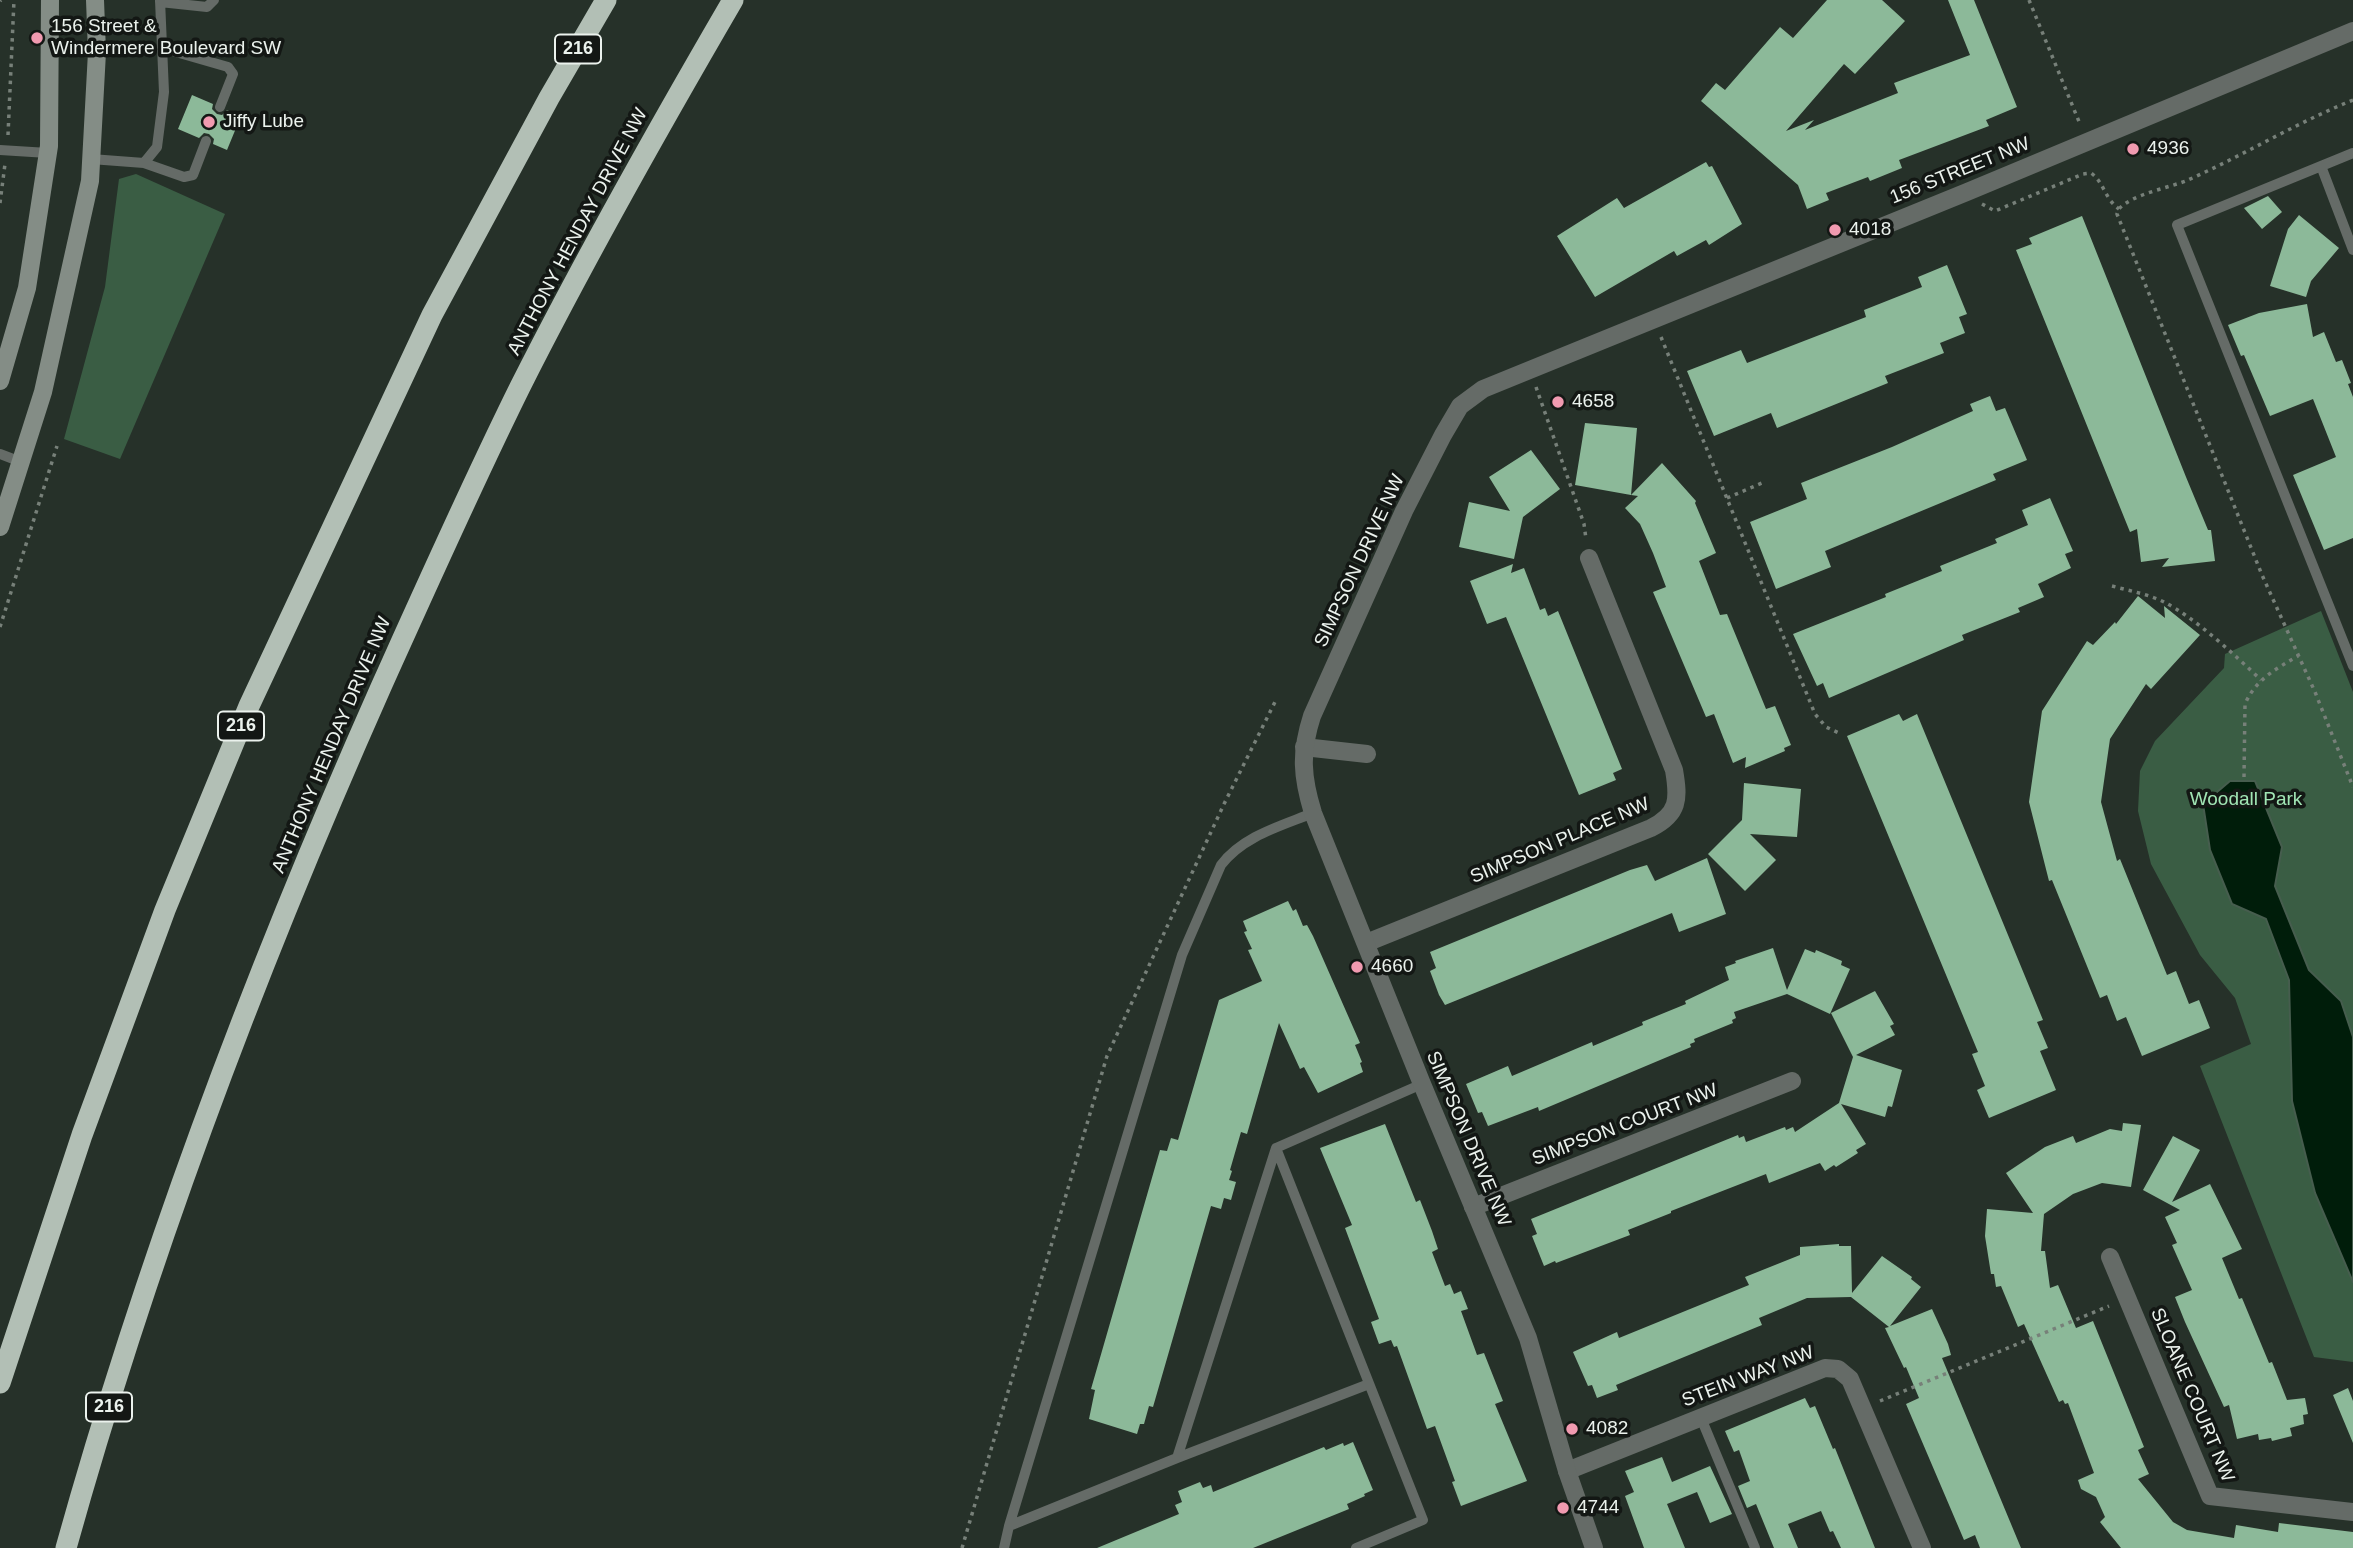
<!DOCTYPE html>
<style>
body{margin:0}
canvas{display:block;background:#263129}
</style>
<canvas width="2353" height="1548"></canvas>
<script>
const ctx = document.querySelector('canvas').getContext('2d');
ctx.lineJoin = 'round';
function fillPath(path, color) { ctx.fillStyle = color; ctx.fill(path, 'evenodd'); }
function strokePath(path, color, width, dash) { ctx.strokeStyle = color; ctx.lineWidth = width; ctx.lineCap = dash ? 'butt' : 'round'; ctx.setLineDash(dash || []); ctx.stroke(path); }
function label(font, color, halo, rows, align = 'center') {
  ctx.font = font + ' Arial,sans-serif'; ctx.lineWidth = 7; ctx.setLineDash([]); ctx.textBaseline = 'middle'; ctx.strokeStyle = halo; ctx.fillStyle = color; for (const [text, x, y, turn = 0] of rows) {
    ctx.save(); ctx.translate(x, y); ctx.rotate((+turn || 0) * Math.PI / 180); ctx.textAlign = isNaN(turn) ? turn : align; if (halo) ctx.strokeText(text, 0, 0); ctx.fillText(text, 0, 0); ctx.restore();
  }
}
fillPath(new Path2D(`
 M 136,174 L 225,214 L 120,459 L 64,439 L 105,287 L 119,179 Z
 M 2321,611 L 2353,692 L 2353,1362 L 2314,1357 L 2200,1066 L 2251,1044 L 2235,998 L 2200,955 L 2151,864 L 2138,811 L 2140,771 L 2155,741 L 2224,668 L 2225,654 Z`), '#3a5d44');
const water = new Path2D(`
 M 2230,781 L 2255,781 L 2282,847 L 2275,886 L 2309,970 L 2341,1001 L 2353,1037 L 2353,1282 L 2315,1193 L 2292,1101 L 2289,980 L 2266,919 L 2232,904 L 2210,850 L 2203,804 Z`);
fillPath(water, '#001d0a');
strokePath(water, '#465d4e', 2);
fillPath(new Path2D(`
 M 1827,0 L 1882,0 L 1905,21 L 1855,74 L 1844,64 L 1786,131 L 1814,120 L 1805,130 L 1898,93 L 1894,83 L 1970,55 L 1948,0 L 1974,0 L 2017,107 L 1986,120 L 1989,126 L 1899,160 L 1902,168 L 1870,181 L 1868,177 L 1826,193 L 1829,200 L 1807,209 L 1798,185 L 1701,101 L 1716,83 L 1725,90 L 1780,27 L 1793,38 Z
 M 192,95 L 213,104 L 212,109 L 217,114 L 222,115 L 227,110 L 241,116 L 227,150 L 213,144 L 214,139 L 209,134 L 204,133 L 199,138 L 178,129 Z
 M 1706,162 L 1709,167 L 1712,166 L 1742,224 L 1709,245 L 1706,240 L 1677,256 L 1674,251 L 1595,297 L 1557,236 L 1617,198 L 1624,208 Z
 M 2268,196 L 2282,212 L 2262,229 L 2244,208 Z
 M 2299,215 L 2339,248 L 2311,281 L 2306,297 L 2270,286 L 2288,229 Z
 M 2082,216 L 2186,477 L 2208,530 L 2211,530 L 2215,561 L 2162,567 L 2169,558 L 2141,562 L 2137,529 L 2130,532 L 2016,250 L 2032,244 L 2029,238 Z
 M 1947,265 L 1967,314 L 1959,317 L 1965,333 L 1940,343 L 1944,353 L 1885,376 L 1888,383 L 1777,428 L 1771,413 L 1714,436 L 1687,371 L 1741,350 L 1747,363 L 1866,317 L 1864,310 L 1922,287 L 1918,277 Z
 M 2307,304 L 2313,337 L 2324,332 L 2336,362 L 2342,360 L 2351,383 L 2348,384 L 2353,397 L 2353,538 L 2324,550 L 2293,475 L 2336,457 L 2313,399 L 2270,416 L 2244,355 L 2241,356 L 2228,325 L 2259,313 Z
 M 1990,396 L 1996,411 L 2005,408 L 2027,460 L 1993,474 L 1996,480 L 1825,551 L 1831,567 L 1776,589 L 1750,522 L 1807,499 L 1801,483 L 1892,447 L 1973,411 L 1970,404 Z
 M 1585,423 L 1637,428 L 1631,495 L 1575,485 Z
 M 1531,450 L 1560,489 L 1523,517 L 1514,559 L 1459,547 L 1469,502 L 1510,511 L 1489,477 Z
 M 1662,463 L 1696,501 L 1695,503 L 1716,553 L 1699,561 L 1720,615 L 1727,614 L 1766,709 L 1775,706 L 1791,745 L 1784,748 L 1785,751 L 1745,768 L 1746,757 L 1733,763 L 1714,714 L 1706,717 L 1653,592 L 1666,587 L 1653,553 L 1640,524 L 1625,508 L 1638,496 L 1631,495 Z
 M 2050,498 L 2073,551 L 2065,554 L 2071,568 L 2038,584 L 2044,597 L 2018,608 L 2020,612 L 1962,635 L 1964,640 L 1829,698 L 1823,683 L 1817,686 L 1793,634 L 1886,597 L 1885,594 L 1942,571 L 1940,566 L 1997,543 L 1995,539 L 2028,525 L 2022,510 Z
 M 1513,564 L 1511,573 L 1524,568 L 1540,610 L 1545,608 L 1548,616 L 1558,611 L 1622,769 L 1613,773 L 1616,780 L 1579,795 L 1506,617 L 1487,624 L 1470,581 Z
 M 2138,596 L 2165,618 L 2164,606 L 2200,635 L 2151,689 L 2146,684 L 2110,739 L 2101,802 L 2117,861 L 2120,859 L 2167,975 L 2176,971 L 2189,1004 L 2199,1000 L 2210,1028 L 2142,1056 L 2126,1017 L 2117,1021 L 2107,995 L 2100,998 L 2052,880 L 2049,881 L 2029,802 L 2042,711 L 2087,641 L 2093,645 L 2115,622 L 2116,624 Z
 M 1899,714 L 1903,721 L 1917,714 L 2043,1020 L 2037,1022 L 2048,1048 L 2040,1051 L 2056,1090 L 1989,1118 L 1977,1090 L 1985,1086 L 1972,1054 L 1978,1052 L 1847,736 Z
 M 1744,783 L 1801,789 L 1797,837 L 1750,834 L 1776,860 L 1745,891 L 1708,854 L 1742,820 Z
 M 1707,858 L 1726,914 L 1679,932 L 1672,913 L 1445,1005 L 1439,995 L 1430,971 L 1436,968 L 1430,952 L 1630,870 L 1647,865 L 1655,881 Z
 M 1288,901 L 1293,911 L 1296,909 L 1303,926 L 1307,925 L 1313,936 L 1360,1043 L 1355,1045 L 1362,1062 L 1360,1063 L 1363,1072 L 1318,1093 L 1304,1067 L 1300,1069 L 1279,1023 L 1247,1134 L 1241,1132 L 1230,1170 L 1232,1171 L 1229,1180 L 1236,1182 L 1231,1200 L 1224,1198 L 1221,1209 L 1211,1206 L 1153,1407 L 1149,1406 L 1144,1424 L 1140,1424 L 1137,1434 L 1089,1419 L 1095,1390 L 1091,1389 L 1160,1150 L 1167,1151 L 1171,1138 L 1178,1140 L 1219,1000 L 1262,981 L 1248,950 L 1252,949 L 1244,932 L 1247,931 L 1243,921 Z
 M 1773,948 L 1787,990 L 1805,949 L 1815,953 L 1816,950 L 1842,961 L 1841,965 L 1850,969 L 1830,1014 L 1787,994 L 1734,1012 L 1736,1018 L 1732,1020 L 1733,1023 L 1694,1039 L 1695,1042 L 1690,1044 L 1691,1047 L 1539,1111 L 1538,1107 L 1488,1126 L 1482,1112 L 1478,1113 L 1466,1084 L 1508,1066 L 1512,1076 L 1592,1042 L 1593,1046 L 1643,1025 L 1642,1022 L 1686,1004 L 1685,1001 L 1729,980 L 1725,967 L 1736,963 L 1735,961 Z
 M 1875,991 L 1894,1024 L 1890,1026 L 1895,1035 L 1856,1055 L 1902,1070 L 1892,1107 L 1888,1106 L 1885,1117 L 1841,1104 L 1866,1144 L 1856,1150 L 1858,1153 L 1836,1167 L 1834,1165 L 1825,1171 L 1820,1163 L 1769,1183 L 1766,1174 L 1671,1211 L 1671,1213 L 1628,1230 L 1630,1235 L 1556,1263 L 1555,1261 L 1544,1266 L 1532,1236 L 1537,1234 L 1531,1219 L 1738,1135 L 1739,1138 L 1744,1136 L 1746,1142 L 1785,1127 L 1786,1130 L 1793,1127 L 1795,1132 L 1839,1103 L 1853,1057 L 1831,1013 Z
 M 2123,1123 L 2141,1125 L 2131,1187 L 2102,1183 L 2073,1194 L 2044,1214 L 2041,1251 L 2045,1251 L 2050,1288 L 2058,1285 L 2076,1328 L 2093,1321 L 2144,1447 L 2138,1450 L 2149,1474 L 2138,1479 L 2173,1522 L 2187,1530 L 2234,1538 L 2236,1525 L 2278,1532 L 2279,1523 L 2353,1532 L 2353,1548 L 2121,1548 L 2100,1522 L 2105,1517 L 2096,1497 L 2081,1489 L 2078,1480 L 2094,1473 L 2068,1403 L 2065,1404 L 2063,1400 L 2059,1402 L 2024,1324 L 2018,1327 L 2001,1286 L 1996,1287 L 1994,1274 L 1991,1274 L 1985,1236 L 1987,1209 L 2033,1213 L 2006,1173 L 2045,1147 L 2073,1136 L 2076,1143 L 2110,1129 L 2122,1131 Z
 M 1385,1124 L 1416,1202 L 1420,1200 L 1432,1231 L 1438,1249 L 1432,1252 L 1445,1286 L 1450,1284 L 1454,1294 L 1461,1291 L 1468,1309 L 1461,1311 L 1477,1355 L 1484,1353 L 1503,1401 L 1495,1404 L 1527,1481 L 1461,1506 L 1452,1482 L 1455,1481 L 1435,1426 L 1427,1429 L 1397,1346 L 1394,1347 L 1391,1340 L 1379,1344 L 1371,1322 L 1379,1319 L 1345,1228 L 1352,1225 L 1320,1148 Z
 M 2173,1136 L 2200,1150 L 2172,1202 L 2210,1184 L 2242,1249 L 2222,1258 L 2239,1299 L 2242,1298 L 2269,1363 L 2272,1362 L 2287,1400 L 2305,1398 L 2308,1414 L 2303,1415 L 2304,1424 L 2290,1428 L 2292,1436 L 2272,1441 L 2271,1438 L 2259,1440 L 2258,1434 L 2237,1439 L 2229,1405 L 2224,1407 L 2185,1322 L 2175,1297 L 2192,1290 L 2172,1245 L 2177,1243 L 2165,1217 L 2180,1210 L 2143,1190 Z
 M 1839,1244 L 1839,1246 L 1851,1246 L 1852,1293 L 1882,1256 L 1912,1277 L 1911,1279 L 1921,1287 L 1890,1326 L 1932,1309 L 1948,1344 L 1951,1355 L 1942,1358 L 2021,1548 L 1980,1548 L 1975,1535 L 1964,1540 L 1906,1404 L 1919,1398 L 1906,1367 L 1904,1368 L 1885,1328 L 1889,1327 L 1851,1297 L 1807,1298 L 1759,1318 L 1762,1325 L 1616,1385 L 1618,1390 L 1597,1398 L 1592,1385 L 1588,1386 L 1573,1352 L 1617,1332 L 1619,1338 L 1749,1285 L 1745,1277 L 1800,1255 L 1800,1247 Z
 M 2348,1388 L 2353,1401 L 2353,1443 L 2333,1395 Z
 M 1805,1398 L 1810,1408 L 1815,1406 L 1833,1449 L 1835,1448 L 1875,1548 L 1841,1548 L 1833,1531 L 1830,1532 L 1821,1511 L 1788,1524 L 1798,1548 L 1774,1548 L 1756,1504 L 1747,1508 L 1738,1486 L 1750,1481 L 1739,1450 L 1734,1452 L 1725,1431 Z
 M 1353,1442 L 1373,1490 L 1364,1494 L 1365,1496 L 1347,1504 L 1349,1509 L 1253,1548 L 1097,1548 L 1179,1514 L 1175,1505 L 1182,1502 L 1178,1491 L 1200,1482 L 1203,1488 L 1211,1485 L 1213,1492 L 1324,1447 L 1326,1450 L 1343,1443 L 1344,1446 Z
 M 1662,1457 L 1672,1482 L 1710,1466 L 1732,1514 L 1710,1523 L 1697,1492 L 1667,1504 L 1685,1548 L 1644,1548 L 1625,1496 L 1634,1492 L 1625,1471 Z`), '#8cb999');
strokePath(new Path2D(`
 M 2029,0 L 2080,124
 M 0,1 L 1,0
 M 2353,100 C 2296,123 2244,155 2188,180 C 2169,188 2132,194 2119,209 L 2117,214 L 2262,575 L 2315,692 L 2353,787
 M 8,135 L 14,0
 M 0,203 L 5,164
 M 1982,204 L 1995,211 L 2083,174 L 2091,173 C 2104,182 2104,198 2119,209
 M 1661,337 L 1815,714 L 1826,727 L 1839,733
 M 1536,387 L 1584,524 L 1586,539
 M 1727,498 L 1762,483
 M 2112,586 C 2130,591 2148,594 2164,602 C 2194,617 2236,656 2261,680
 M 0,627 L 57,446
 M 2244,777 L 2245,704 C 2256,679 2276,669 2298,656
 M 1880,1401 L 2109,1306
 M 962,1548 L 1107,1056 L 1224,804 L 1276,700`), '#778079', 3.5, [3.5, 5]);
strokePath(new Path2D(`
 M 160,2 L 207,7 L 214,0
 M 162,48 L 228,67 L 233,74 L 220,107
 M 0,150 L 48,153
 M 2353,153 L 2177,225 L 2353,666
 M 91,159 L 144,163 L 184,177 L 193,175 L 206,141
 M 144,163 L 157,147 L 164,92 L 160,0
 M 2321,166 L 2353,250
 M 0,454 L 21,462
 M 1313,813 C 1281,826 1243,836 1221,865 L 1182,955 L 1009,1526 L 1177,1458 L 1276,1148 L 1422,1084
 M 1276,1148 L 1423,1520 L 1356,1548
 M 1701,1418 L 1755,1548
 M 1177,1458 L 1369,1384
 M 1004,1548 L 1009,1526`), '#656b67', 10);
strokePath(new Path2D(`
 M 1304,747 L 1367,754
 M 1366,943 L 1651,828 C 1679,814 1679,799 1674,770 L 1589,558
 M 1473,1207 L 1792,1081
 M 2110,1257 L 2210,1496 L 2353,1512
 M 1567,1471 L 1825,1368 L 1838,1369 L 1850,1379 L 1922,1548`), '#656b67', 18);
strokePath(new Path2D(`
 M 1594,1548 L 1567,1471 L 1528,1338 L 1422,1084 L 1313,813 C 1302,777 1300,753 1312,716 L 1404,511 L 1443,435 L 1460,406 L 1483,389 L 1967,192 L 2353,31`), '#656b67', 18);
strokePath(new Path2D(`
 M 0,381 L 27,288 L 49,146 L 50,0
 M 0,527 L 43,392 L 90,181 L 97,52 L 95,0`), '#848d86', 18);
strokePath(new Path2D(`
 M 0,1383 L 82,1135 L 165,910 L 249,706 L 432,315 L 549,98 L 606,0
 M 66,1548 C 148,1254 257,966 381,687 C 426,587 471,486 520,387 C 586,256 659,127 733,0`), '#b2bfb5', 21);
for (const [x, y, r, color] of [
 [37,38,7,"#f19ab0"],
 [209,122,7,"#f19ab0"],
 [2133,149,7,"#f19ab0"],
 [1835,230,7,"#f19ab0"],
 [1558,402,7,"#f19ab0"],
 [1357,967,7,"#f19ab0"],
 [1572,1429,7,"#f19ab0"],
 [1563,1508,7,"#f19ab0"]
]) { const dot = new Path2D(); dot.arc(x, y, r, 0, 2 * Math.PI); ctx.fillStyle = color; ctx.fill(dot); strokePath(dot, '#131714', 2.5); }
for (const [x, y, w] of [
 [578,49,46],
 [241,726,46],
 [109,1407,46]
]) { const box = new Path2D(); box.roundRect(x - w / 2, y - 14.5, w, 29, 5); ctx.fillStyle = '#131714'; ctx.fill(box); strokePath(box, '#ebf2ed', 2); }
label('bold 18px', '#ebf2ed', null, [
 ["216",578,49],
 ["216",241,726],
 ["216",109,1407]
]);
label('19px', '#ebf2ed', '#131714', [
 ["156 Street &",51,27],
 ["Windermere Boulevard SW",51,49],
 ["Jiffy Lube",223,122],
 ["4936",2147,149],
 ["4018",1849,230],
 ["4658",1572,402],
 ["4660",1371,967],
 ["4082",1586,1429],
 ["4744",1577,1508]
], 'left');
label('19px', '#ebf2ed', '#131714', [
 ["156 STREET NW",1960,171,-22],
 ["ANTHONY HENDAY DRIVE NW",578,232,-62],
 ["SIMPSON DRIVE NW",1360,561,-65],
 ["ANTHONY HENDAY DRIVE NW",332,745,-67],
 ["SIMPSON PLACE NW",1560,841,-23],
 ["SIMPSON COURT NW",1625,1125,-21],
 ["SIMPSON DRIVE NW",1468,1139,67],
 ["STEIN WAY NW",1748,1377,-21],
 ["SLOANE COURT NW",2192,1395,67]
]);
label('19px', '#a1e5b4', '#131714', [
 ["Woodall Park",2246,800]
]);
</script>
